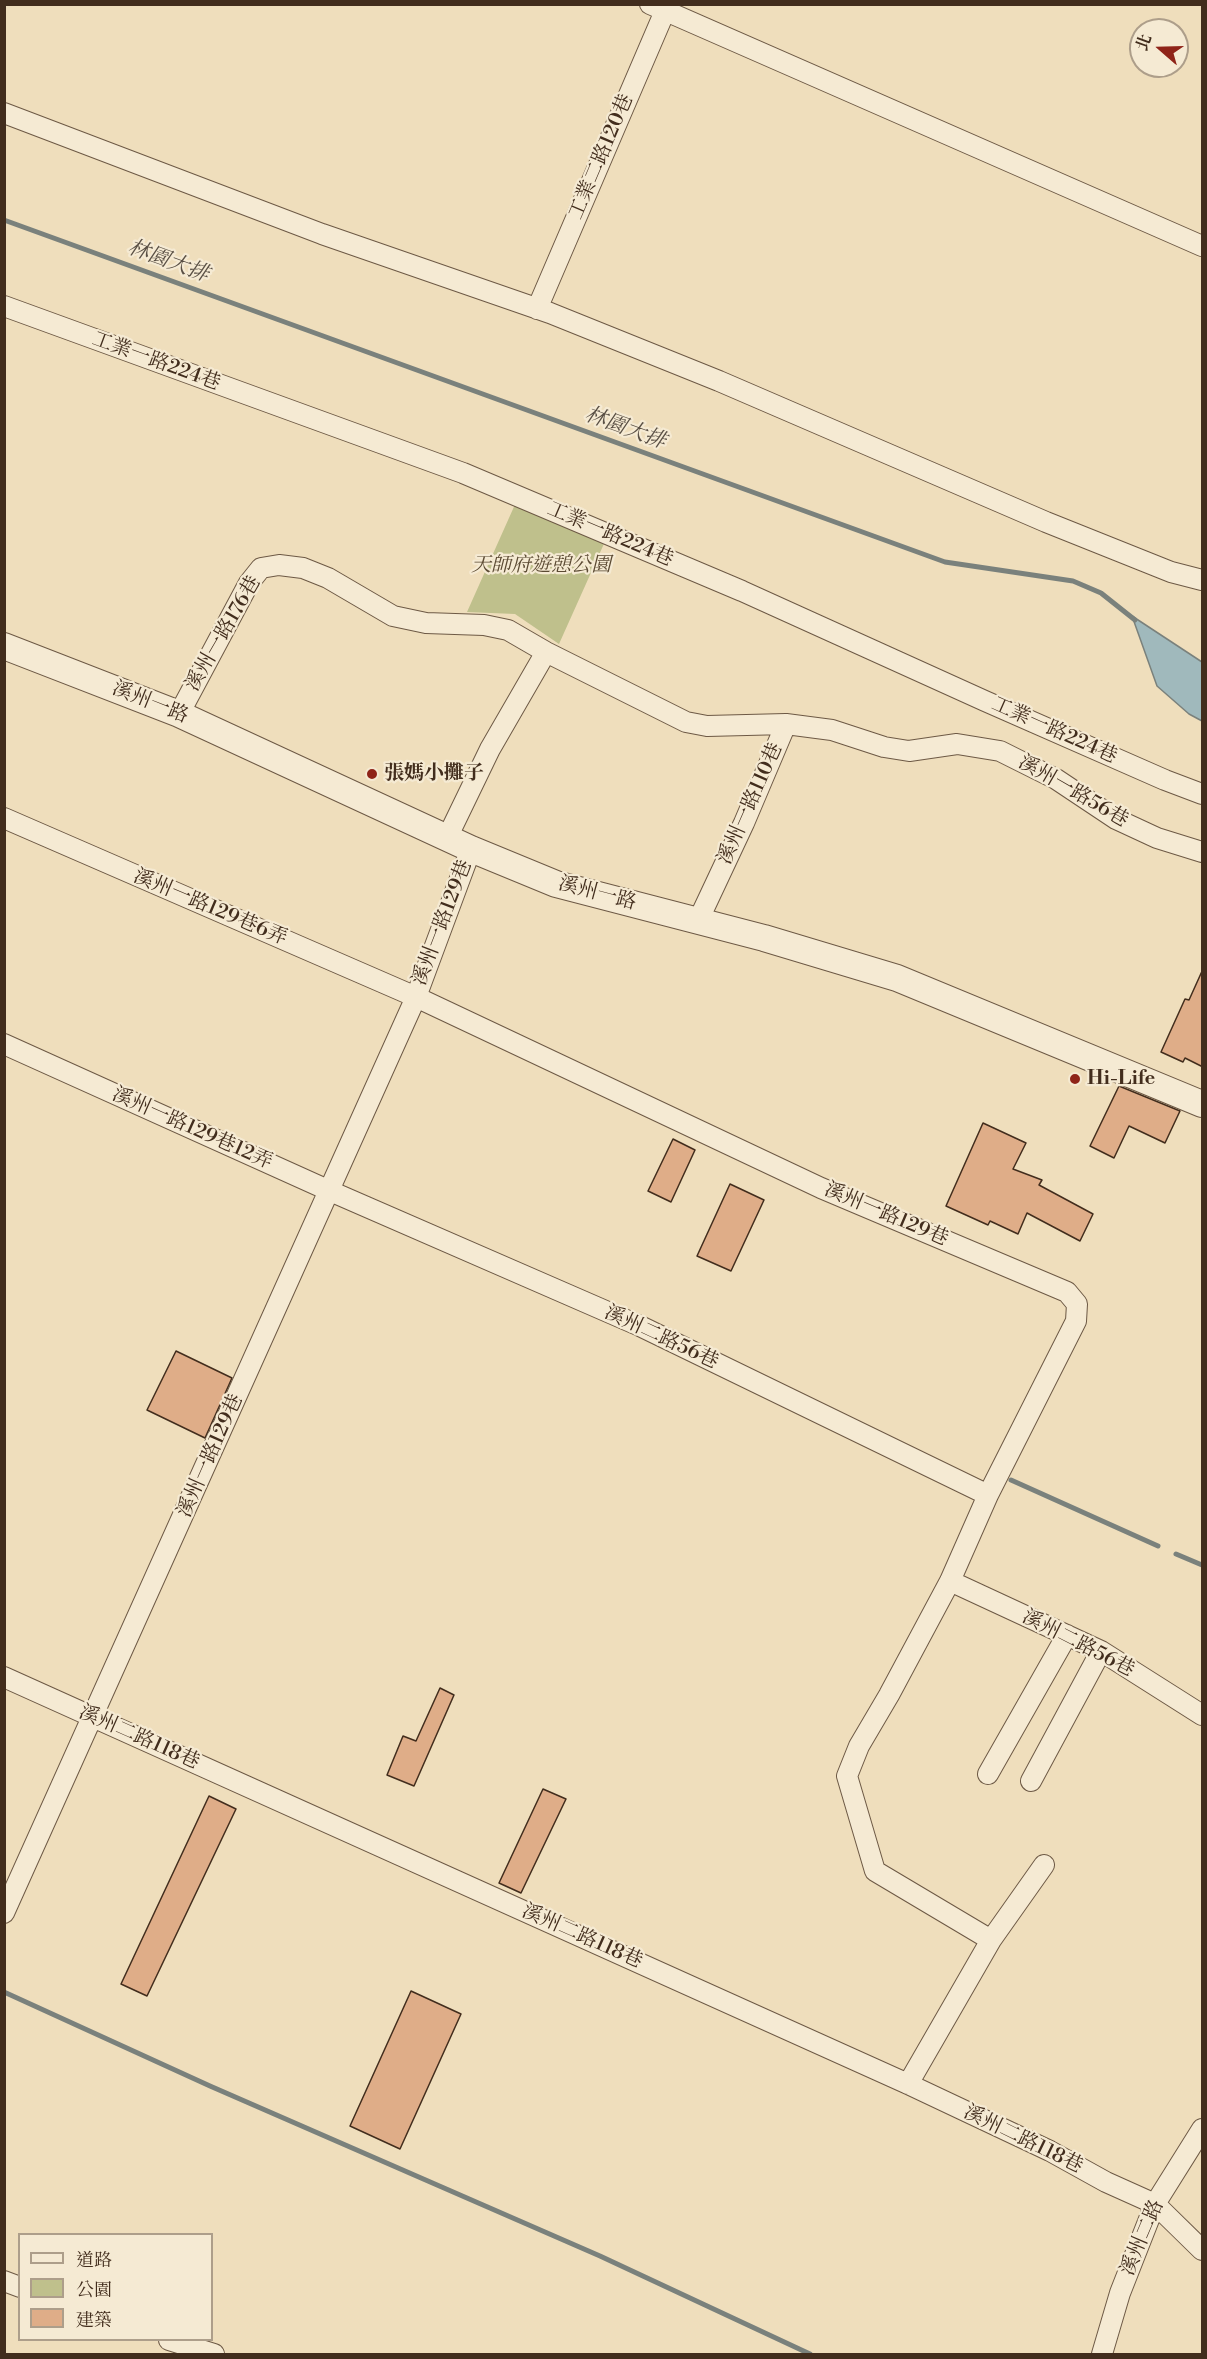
<!DOCTYPE html>
<meta charset="utf-8">
<style>
body{margin:0}
#map{position:relative;width:1207px;height:2359px;overflow:hidden;background:#efdebc;font-family:"Libre Bodoni","Noto Serif TC",serif}
canvas{display:block}
.frame{position:absolute;inset:0;border:6px solid #422d1d;pointer-events:none}
.legend{position:absolute;left:18px;top:2233px;width:195px;height:108px;box-sizing:border-box;background:#f5ead3;border:2px solid #ad9e8a;margin:0;padding:8px 10px;list-style:none;font-size:18px;color:#422d1d}
.legend li{display:flex;align-items:center;gap:12px;height:30px}
.legend b{width:30px;border:2px solid #ad9e8a}
.north{position:absolute;left:1129px;top:18px;width:60px;height:60px;box-sizing:border-box;background:#f5ead3;border:2px solid #ad9e8a;border-radius:50%;rotate:290deg;font-size:16px;font-weight:700;line-height:24px;text-align:center;color:#422d1d}
.north::after{content:'';display:block;margin:auto;width:21px;height:27px;background:#8f2418;clip-path:polygon(50% 0,100% 100%,50% 72%,0 100%)}
</style>
<div id="map">
<canvas width="1207" height="2359"></canvas>
<div class="frame"></div>
<ul class="legend">
<li><b style="height:8px;background:#f5ead3"></b>道路</li>
<li><b style="height:16px;background:#bfc08c"></b>公園</li>
<li><b style="height:16px;background:#dfad88"></b>建築</li>
</ul>
<div class="north">北</div>
</div>
<script>
const ctx = document.querySelector('canvas').getContext('2d');
ctx.lineJoin = 'round';
function fillPath(path, color) { ctx.fillStyle = color; ctx.fill(path, 'evenodd'); }
function strokePath(path, color, width, dash) { ctx.strokeStyle = color; ctx.lineWidth = width; ctx.lineCap = dash ? 'butt' : 'round'; ctx.setLineDash(dash || []); ctx.stroke(path); }
function label(font, color, halo, rows, align = 'center') {
  ctx.font = font + ' "Libre Bodoni","Noto Serif TC",serif'; ctx.lineWidth = 4.5; ctx.setLineDash([]); ctx.textBaseline = 'middle'; ctx.strokeStyle = halo; ctx.fillStyle = color; for (const [text, x, y, turn = 0] of rows) {
    ctx.save(); ctx.translate(x, y); ctx.rotate((+turn || 0) * Math.PI / 180); ctx.textAlign = isNaN(turn) ? turn : align; if (halo) ctx.strokeText(text, 0, 0); ctx.fillText(text, 0, 0); ctx.restore();
  }
}
fillPath(new Path2D(`
 M 517,500 L 607,537 L 559,644 L 515,614 L 467,612 Z`), '#bfc08c');
const water = new Path2D(`
 M 1132,616 L 1202,662 L 1202,721 L 1189,714 L 1157,686 Z`);
fillPath(water, '#a0b9bc');
strokePath(water, '#7a817c', 1.5);
strokePath(new Path2D(`
 M 4,220 L 945,562 L 1073,581 L 1101,593 L 1135,620
 M 1011,1480 L 1158,1546
 M 1176,1554 L 1202,1565
 M 4,1992 L 210,2086 L 600,2256 L 810,2354`), '#7a817c', 5);
const building = new Path2D(`
 M 1203,969 L 1203,1067 L 1185,1058 L 1183,1062 L 1161,1052 L 1185,999 L 1189,1000 Z
 M 1119,1086 L 1180,1111 L 1165,1143 L 1129,1126 L 1114,1158 L 1090,1146 Z
 M 983,1123 L 1026,1143 L 1013,1169 L 1042,1180 L 1039,1185 L 1093,1214 L 1080,1241 L 1027,1213 L 1018,1234 L 990,1221 L 988,1225 L 946,1206 Z
 M 673,1139 L 695,1150 L 671,1202 L 648,1191 Z
 M 730,1184 L 764,1200 L 731,1271 L 697,1256 Z
 M 176,1351 L 232,1378 L 205,1438 L 147,1410 Z
 M 440,1688 L 454,1695 L 414,1786 L 387,1775 L 403,1736 L 416,1741 Z
 M 543,1789 L 566,1799 L 521,1893 L 499,1883 Z
 M 209,1796 L 236,1809 L 147,1996 L 121,1984 Z
 M 411,1991 L 461,2014 L 400,2149 L 350,2126 Z`);
fillPath(building, '#dfad88');
strokePath(building, '#422d1d', 1.5);
const minor = new Path2D(`
 M 650,4 L 1202,246
 M 4,113 L 322,234 L 550,313 L 719,381 L 1046,522 L 1171,572 L 1202,580
 M 4,306 L 463,473 L 742,591 L 985,701 L 1165,780 L 1202,794
 M 537,309 L 668,4
 M 179,714 L 249,583 L 261,568 L 279,565 L 303,568 L 328,578 L 393,616 L 426,623 L 484,625 L 508,630 L 546,652 L 686,722 L 707,726 L 786,724 L 832,730 L 884,747 L 909,751 L 957,744 L 1000,751 L 1056,779 L 1116,819 L 1157,838 L 1202,852
 M 4,818 L 416,997 L 821,1188 L 1067,1292 L 1077,1304 L 1076,1321 L 988,1495 L 950,1581 L 889,1695 L 859,1746 L 847,1776 L 875,1871 L 991,1940
 M 447,838 L 490,749 L 546,652
 M 698,921 L 744,823 L 786,724
 M 4,1044 L 330,1191 L 640,1326 L 988,1495
 M 950,1581 L 1101,1651 L 1202,1715
 M 4,1677 L 908,2084 L 1050,2151 L 1106,2182 L 1155,2204 L 1202,2250
 M 988,1774 L 1067,1635
 M 1031,1781 L 1101,1651
 M 4,1913 L 416,997 L 471,849
 M 908,2084 L 991,1940 L 1044,1865
 M 4,2281 L 20,2287
 M 169,2340 L 214,2354
 M 1102,2354 L 1120,2293 L 1155,2204 L 1202,2129`);
const tertiary = new Path2D(`
 M 4,646 L 179,714 L 471,849 L 556,884 L 764,938 L 897,978 L 1202,1104`);
strokePath(minor, '#6d5945', 22);
strokePath(tertiary, '#6d5945', 28);
strokePath(minor, '#f5ead3', 20);
strokePath(tertiary, '#f5ead3', 26);
for (const [x, y, r, color] of [
 [372,774,6,"#8f2418"],
 [1075,1079,6,"#8f2418"]
]) { const dot = new Path2D(); dot.arc(x, y, r, 0, 2 * Math.PI); ctx.fillStyle = color; ctx.fill(dot); strokePath(dot, '#f5ead3', 2); }
label('20px', '#422d1d', '#f5ead3', [
 ["工業二路120巷",602,157,-67],
 ["工業一路224巷",156,362,20],
 ["工業一路224巷",610,535,23],
 ["溪州一路176巷",224,634,-60],
 ["溪州一路",150,703,22],
 ["工業一路224巷",1054,731,24],
 ["溪州一路56巷",1073,792,30],
 ["溪州一路110巷",751,804,-66],
 ["溪州一路",597,894,15],
 ["溪州一路129巷6弄",210,908,23],
 ["溪州一路129巷",443,923,-69],
 ["溪州一路129巷12弄",192,1129,24],
 ["溪州一路129巷",886,1215,23],
 ["溪州二路56巷",661,1338,25],
 ["溪州一路129巷",211,1456,-66],
 ["溪州二路56巷",1078,1644,27],
 ["溪州二路118巷",139,1738,24],
 ["溪州二路118巷",582,1937,24],
 ["溪州二路118巷",1023,2140,26],
 ["溪州二路",1143,2238,-67]
]);
label('italic 20px', '#5b4a33', '#f5ead3', [
 ["天師府遊憩公園",541,566]
]);
label('bold 20px', '#422d1d', '#f5ead3', [
 ["張媽小攤子",384,774],
 ["Hi-Life",1087,1079]
], 'left');
label('italic 21px', '#5a5045', '#f5ead3', [
 ["林園大排",168,262,20],
 ["林園大排",625,429,20]
]);
</script>
